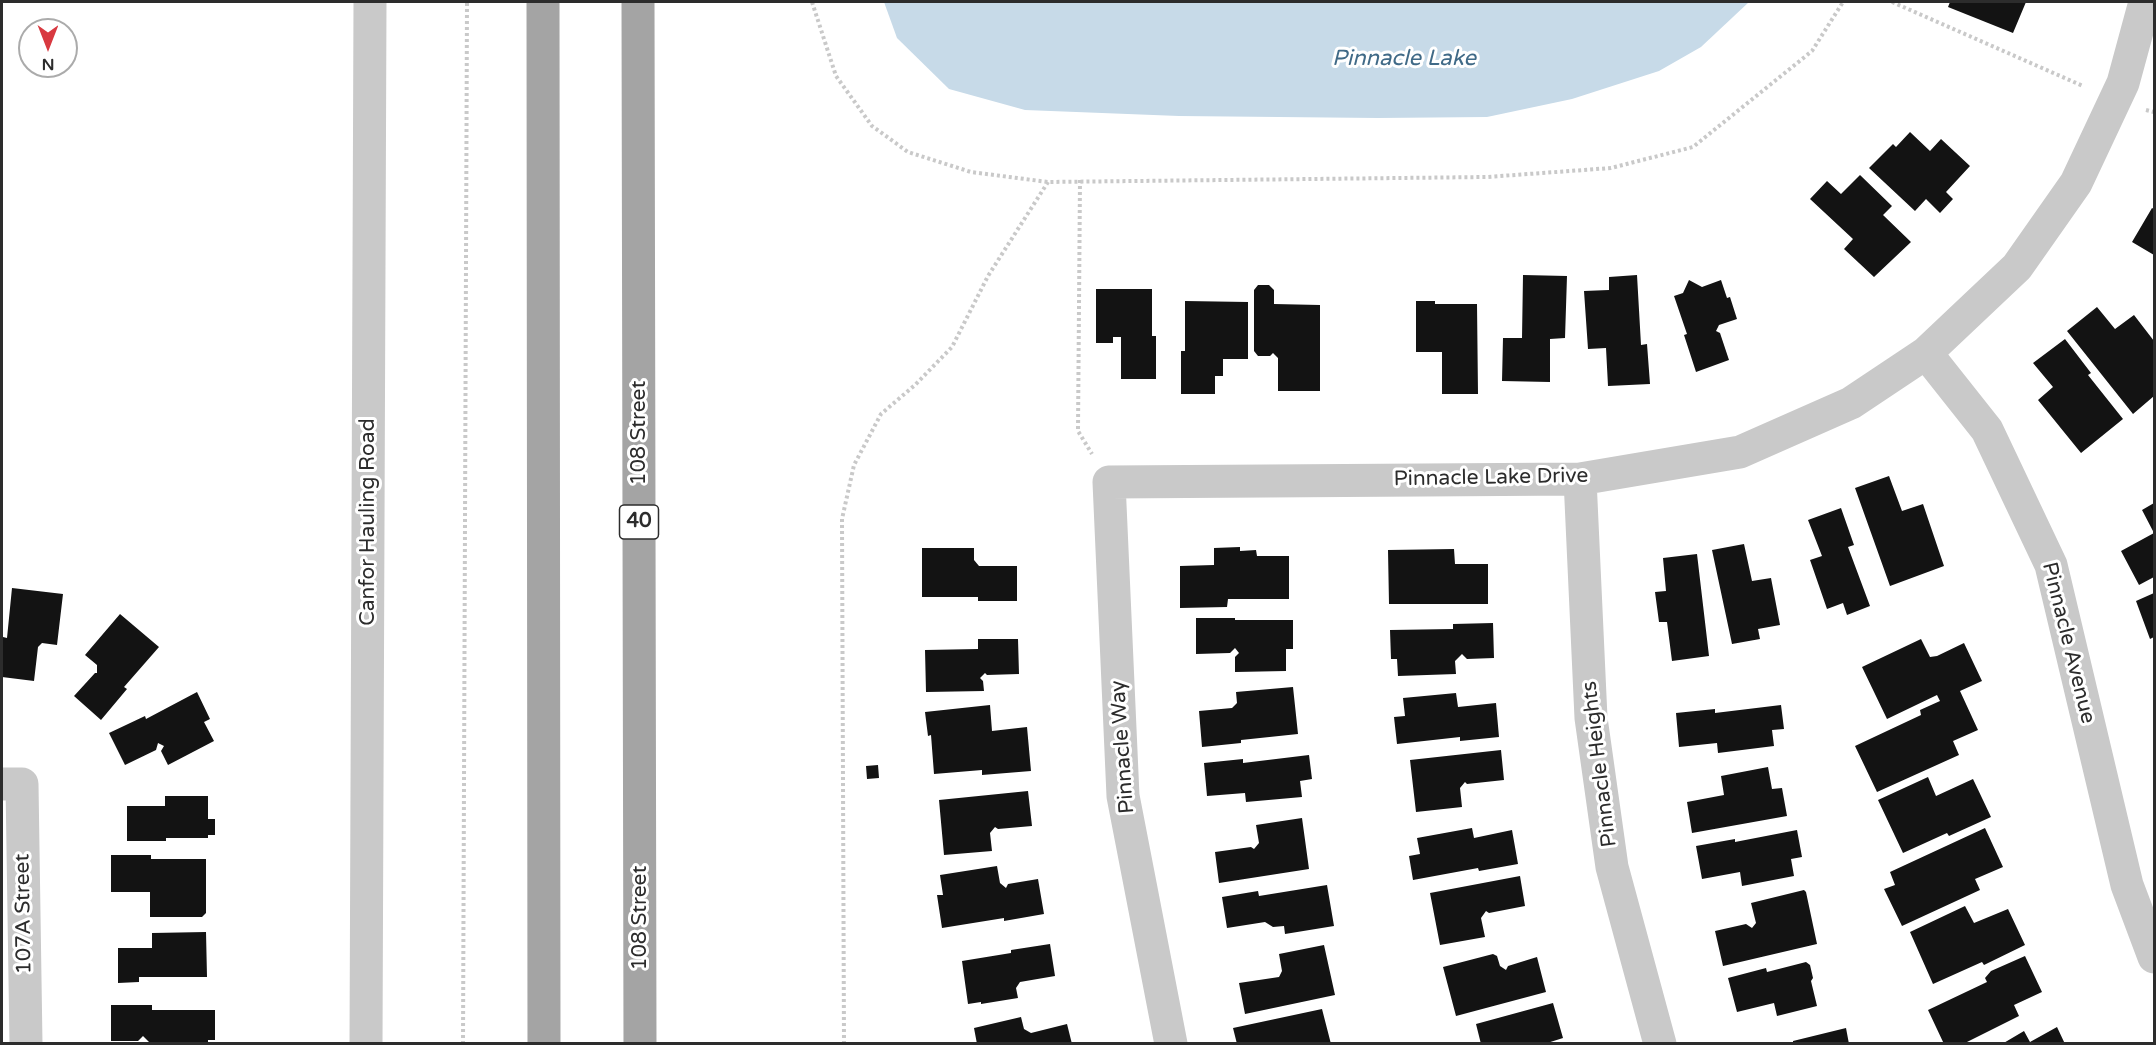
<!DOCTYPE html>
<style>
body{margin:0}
#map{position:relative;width:2156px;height:1045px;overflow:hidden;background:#fff;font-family:"Varela Round",sans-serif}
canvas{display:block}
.frame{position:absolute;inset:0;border:3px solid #2c2c2c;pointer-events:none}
.north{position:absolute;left:18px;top:18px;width:60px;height:60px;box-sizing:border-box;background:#fff;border:2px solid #ababab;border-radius:50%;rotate:180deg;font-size:16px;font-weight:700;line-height:24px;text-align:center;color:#2c2c2c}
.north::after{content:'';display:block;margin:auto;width:21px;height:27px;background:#d83940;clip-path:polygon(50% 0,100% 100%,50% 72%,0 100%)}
</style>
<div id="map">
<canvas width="2156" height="1045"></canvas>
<div class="frame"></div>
<div class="north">N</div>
</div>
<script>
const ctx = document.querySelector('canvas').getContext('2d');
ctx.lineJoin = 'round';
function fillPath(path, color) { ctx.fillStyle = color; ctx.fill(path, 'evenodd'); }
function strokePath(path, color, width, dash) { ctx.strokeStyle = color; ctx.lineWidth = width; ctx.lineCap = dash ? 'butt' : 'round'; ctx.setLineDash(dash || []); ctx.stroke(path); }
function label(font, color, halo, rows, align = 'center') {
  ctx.font = font + ' "Varela Round",sans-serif'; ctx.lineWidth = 6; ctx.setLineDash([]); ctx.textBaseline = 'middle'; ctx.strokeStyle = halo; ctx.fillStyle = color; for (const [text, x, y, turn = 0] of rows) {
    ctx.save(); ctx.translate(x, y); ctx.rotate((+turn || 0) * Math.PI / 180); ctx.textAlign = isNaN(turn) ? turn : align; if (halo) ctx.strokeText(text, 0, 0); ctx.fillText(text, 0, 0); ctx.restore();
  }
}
fillPath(new Path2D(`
 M 884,2 L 1749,2 L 1701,47 L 1659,71 L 1572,99 L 1487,117 L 1378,118 L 1179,116 L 1025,110 L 949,89 L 897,38 Z`), '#c7dae8');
fillPath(new Path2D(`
 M 1950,2 L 2026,2 L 2013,33 L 1948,7 Z
 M 1910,132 L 1930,151 L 1941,139 L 1970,166 L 1946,192 L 1953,199 L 1940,213 L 1926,199 L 1915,211 L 1869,168 L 1893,144 L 1896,147 Z
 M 1860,175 L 1892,206 L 1883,215 L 1911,242 L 1874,277 L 1844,249 L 1853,239 L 1810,199 L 1827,181 L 1841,194 Z
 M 2152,208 L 2154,209 L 2154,255 L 2132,242 Z
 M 1523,275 L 1567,276 L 1565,338 L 1550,339 L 1550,382 L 1502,381 L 1503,338 L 1522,338 Z
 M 1637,275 L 1641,345 L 1647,344 L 1650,384 L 1608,386 L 1606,348 L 1588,349 L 1584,291 L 1609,290 L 1609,277 Z
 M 1689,280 L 1702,287 L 1721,280 L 1727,298 L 1730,297 L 1737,319 L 1719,325 L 1716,331 L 1720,333 L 1729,360 L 1696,372 L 1684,335 L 1687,334 L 1674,296 L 1683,293 Z
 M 1258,285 L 1269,285 L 1274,290 L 1274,304 L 1320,305 L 1320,391 L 1278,391 L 1278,358 L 1273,353 L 1270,356 L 1258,356 L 1254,351 L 1254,290 Z
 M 1096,289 L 1152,289 L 1152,336 L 1156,336 L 1156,379 L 1121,379 L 1121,337 L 1113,337 L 1113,343 L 1096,343 Z
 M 1185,301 L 1248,302 L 1248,359 L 1223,359 L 1223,376 L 1215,376 L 1215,394 L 1181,394 L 1181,351 L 1185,351 Z
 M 1416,301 L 1435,301 L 1435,304 L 1477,304 L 1478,394 L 1442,394 L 1442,352 L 1416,352 Z
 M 2097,307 L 2115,329 L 2134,315 L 2154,341 L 2154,396 L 2133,414 L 2067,331 Z
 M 2065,339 L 2091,373 L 2088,375 L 2123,419 L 2081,453 L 2038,400 L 2053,387 L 2033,363 Z
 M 1889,476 L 1902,511 L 1923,504 L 1944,566 L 1890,586 L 1855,488 Z
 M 2154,503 L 2154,577 L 2139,585 L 2121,551 L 2154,533 L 2142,510 Z
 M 1841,508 L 1854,545 L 1848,547 L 1870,606 L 1847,615 L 1843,603 L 1827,609 L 1810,560 L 1822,556 L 1808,520 Z
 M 1744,544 L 1752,581 L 1771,578 L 1780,625 L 1758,629 L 1760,639 L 1732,644 L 1712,550 Z
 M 1240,547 L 1240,551 L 1256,550 L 1257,556 L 1289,556 L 1289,599 L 1228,599 L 1227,607 L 1180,608 L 1180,566 L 1214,565 L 1214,548 Z
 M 922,548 L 974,548 L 974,560 L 979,566 L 1017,566 L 1017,601 L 978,601 L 978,597 L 922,597 Z
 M 1454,549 L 1455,564 L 1488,564 L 1488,604 L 1389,604 L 1388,550 Z
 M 1697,554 L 1709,656 L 1672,661 L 1667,622 L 1659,622 L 1655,592 L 1666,591 L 1663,558 Z
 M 12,588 L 63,594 L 57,645 L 42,643 L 38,647 L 34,681 L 2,677 L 3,637 L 7,638 Z
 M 2154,593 L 2154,637 L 2150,639 L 2136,601 Z
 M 120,614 L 159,647 L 124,687 L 127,689 L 101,720 L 74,696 L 95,673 L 97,673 L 97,665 L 85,655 Z
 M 1196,618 L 1235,618 L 1235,620 L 1293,620 L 1293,649 L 1286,649 L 1286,671 L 1235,672 L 1235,657 L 1239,653 L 1235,648 L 1230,653 L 1196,654 Z
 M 1493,623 L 1494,658 L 1467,659 L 1462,654 L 1455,661 L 1456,674 L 1398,676 L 1397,659 L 1391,659 L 1390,630 L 1453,629 L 1453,624 Z
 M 978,639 L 1018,639 L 1019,674 L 987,675 L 985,673 L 980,678 L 983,681 L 984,691 L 926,692 L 925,650 L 978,649 Z
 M 1921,639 L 1930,657 L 1937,656 L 1964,643 L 1982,681 L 1960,691 L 1978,730 L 1953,741 L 1959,755 L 1877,792 L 1855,746 L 1921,715 L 1920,710 L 1940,701 L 1937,695 L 1887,719 L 1862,667 Z
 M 1293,687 L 1298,734 L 1241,740 L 1241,743 L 1202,747 L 1199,711 L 1232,708 L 1237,703 L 1236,692 Z
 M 197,692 L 210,719 L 204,722 L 214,741 L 168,765 L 161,751 L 164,746 L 158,743 L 156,750 L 125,765 L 109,733 L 145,716 L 146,719 Z
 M 1456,693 L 1458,707 L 1496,703 L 1499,737 L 1460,741 L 1460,737 L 1397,744 L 1394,717 L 1405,716 L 1403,698 Z
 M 990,705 L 992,731 L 1027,727 L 1031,771 L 982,775 L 982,770 L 934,774 L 931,735 L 928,736 L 925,712 Z
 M 1781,705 L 1784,729 L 1772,730 L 1774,746 L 1718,753 L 1717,743 L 1679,747 L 1676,713 L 1715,709 L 1715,713 Z
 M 1501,750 L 1504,780 L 1467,784 L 1465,782 L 1460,788 L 1462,807 L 1416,812 L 1410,760 Z
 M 1309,755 L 1312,779 L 1300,781 L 1302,797 L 1246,802 L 1245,793 L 1207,796 L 1204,763 L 1243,759 L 1243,763 Z
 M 878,765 L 879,778 L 867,779 L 866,766 Z
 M 1768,767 L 1772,789 L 1782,788 L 1787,816 L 1692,833 L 1687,802 L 1724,795 L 1721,776 Z
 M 1928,777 L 1936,796 L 1973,779 L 1991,817 L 1949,836 L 1947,833 L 1903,853 L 1878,800 Z
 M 1028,791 L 1032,826 L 998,829 L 995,827 L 990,833 L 992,851 L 944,855 L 939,800 Z
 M 165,796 L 208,796 L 208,819 L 215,819 L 215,835 L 208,835 L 208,838 L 166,838 L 166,841 L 127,841 L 127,806 L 165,806 Z
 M 1302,818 L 1309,869 L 1219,883 L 1215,852 L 1251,847 L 1254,849 L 1259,843 L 1256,825 Z
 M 1472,828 L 1474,838 L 1512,830 L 1518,864 L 1479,871 L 1478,868 L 1413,880 L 1409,856 L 1420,854 L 1417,838 Z
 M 1985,828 L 2003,867 L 1975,879 L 1980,890 L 1902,926 L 1884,889 L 1895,885 L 1890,872 Z
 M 1797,830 L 1802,857 L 1791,859 L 1794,876 L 1742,886 L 1740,872 L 1702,879 L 1696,846 L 1735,839 L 1735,842 Z
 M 111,855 L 151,855 L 151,859 L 206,859 L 206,913 L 202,917 L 150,917 L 150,892 L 111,892 Z
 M 997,866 L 1000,883 L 1006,888 L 1008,884 L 1038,879 L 1044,914 L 1004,921 L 1004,918 L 942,928 L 937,895 L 943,895 L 940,875 Z
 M 1520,876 L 1525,906 L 1489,913 L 1486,911 L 1481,918 L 1485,937 L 1440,945 L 1430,893 Z
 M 1327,885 L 1334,926 L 1285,934 L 1284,926 L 1273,927 L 1265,922 L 1227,928 L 1222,897 L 1258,891 L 1259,896 Z
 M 1804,890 L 1806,892 L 1817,944 L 1723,966 L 1715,931 L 1746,924 L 1752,928 L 1756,923 L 1751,903 Z
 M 1965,906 L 1974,923 L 2008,909 L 2025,945 L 1984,965 L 1982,962 L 1933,984 L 1910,932 Z
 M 206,932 L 207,977 L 139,977 L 139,982 L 118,983 L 118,948 L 152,948 L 152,933 Z
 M 1050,944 L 1055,976 L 1020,982 L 1016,988 L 1018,998 L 981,1004 L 981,1002 L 968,1004 L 962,961 L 1011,953 L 1011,950 Z
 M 1324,945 L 1335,995 L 1245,1014 L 1239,983 L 1279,977 L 1282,971 L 1279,954 Z
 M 1493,954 L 1497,956 L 1500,966 L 1506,970 L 1508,966 L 1537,957 L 1546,992 L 1456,1016 L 1443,967 Z
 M 2025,956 L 2042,992 L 2014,1005 L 2019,1016 L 1963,1044 L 1944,1044 L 1928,1010 L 1987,982 L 1985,978 L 1991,971 Z
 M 1806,962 L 1810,965 L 1813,978 L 1811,981 L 1817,1006 L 1777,1016 L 1774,1003 L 1737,1012 L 1728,978 L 1766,968 L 1767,972 Z
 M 1553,1003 L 1563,1038 L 1544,1044 L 1481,1044 L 1476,1024 Z
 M 111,1005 L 152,1005 L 152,1010 L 215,1010 L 215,1040 L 208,1040 L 208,1044 L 151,1044 L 143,1036 L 138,1041 L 111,1041 Z
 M 1322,1009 L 1331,1044 L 1237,1044 L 1233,1028 Z
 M 1021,1017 L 1024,1029 L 1031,1033 L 1067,1024 L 1072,1044 L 977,1044 L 974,1028 Z
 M 2057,1027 L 2065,1044 L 2002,1044 L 2024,1031 L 2030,1042 Z
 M 1846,1028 L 1849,1044 L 1793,1044 L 1793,1041 Z`), '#131313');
strokePath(new Path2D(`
 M 812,2 L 836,76 L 872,126 L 908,152 L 971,172 L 1048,182 L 1487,177 L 1611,168 L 1693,147 L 1812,51 L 1843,2
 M 1892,2 L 2083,86
 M 2146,110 L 2154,112
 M 1080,180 L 1078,431 L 1092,454
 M 463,1044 L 467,2
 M 844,1044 L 842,519 L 854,465 L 881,414 L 915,385 L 952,347 L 988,276 L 1048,182`), '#c9c9c9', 4, [3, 3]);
strokePath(new Path2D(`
 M 1926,353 L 1987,430 L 2051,565 L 2127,885 L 2154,957
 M 1580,479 L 1591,718 L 1612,867 L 1660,1044
 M 2,784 L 22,784 L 26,1044
 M 366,1044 L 370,2
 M 1171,1044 L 1123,796 L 1109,482 L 1580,479 L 1740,452 L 1851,403 L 1926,353 L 2017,267 L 2076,183 L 2123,83 L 2145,2`), '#c9c9c9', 33);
strokePath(new Path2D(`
 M 543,2 L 544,1044
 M 638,2 L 640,1044`), '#a4a4a4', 33);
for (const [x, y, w] of [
 [639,522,39]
]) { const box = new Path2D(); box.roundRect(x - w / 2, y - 17, w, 34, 4.5); ctx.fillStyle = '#fff'; ctx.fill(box); strokePath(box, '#2c2c2c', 1.5); }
label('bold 20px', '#2c2c2c', null, [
 ["40",639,522]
]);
label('21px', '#2c2c2c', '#fff', [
 ["108 Street",639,433,-90],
 ["Pinnacle Lake Drive",1491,478,-1],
 ["Canfor Hauling Road",368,522,-90],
 ["Pinnacle Avenue",2068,643,76],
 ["Pinnacle Way",1123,747,-94],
 ["Pinnacle Heights",1600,764,-97],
 ["107A Street",24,914,-91],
 ["108 Street",640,918,-90]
]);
label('italic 22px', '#406a87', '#fff', [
 ["Pinnacle Lake",1404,59]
]);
</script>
